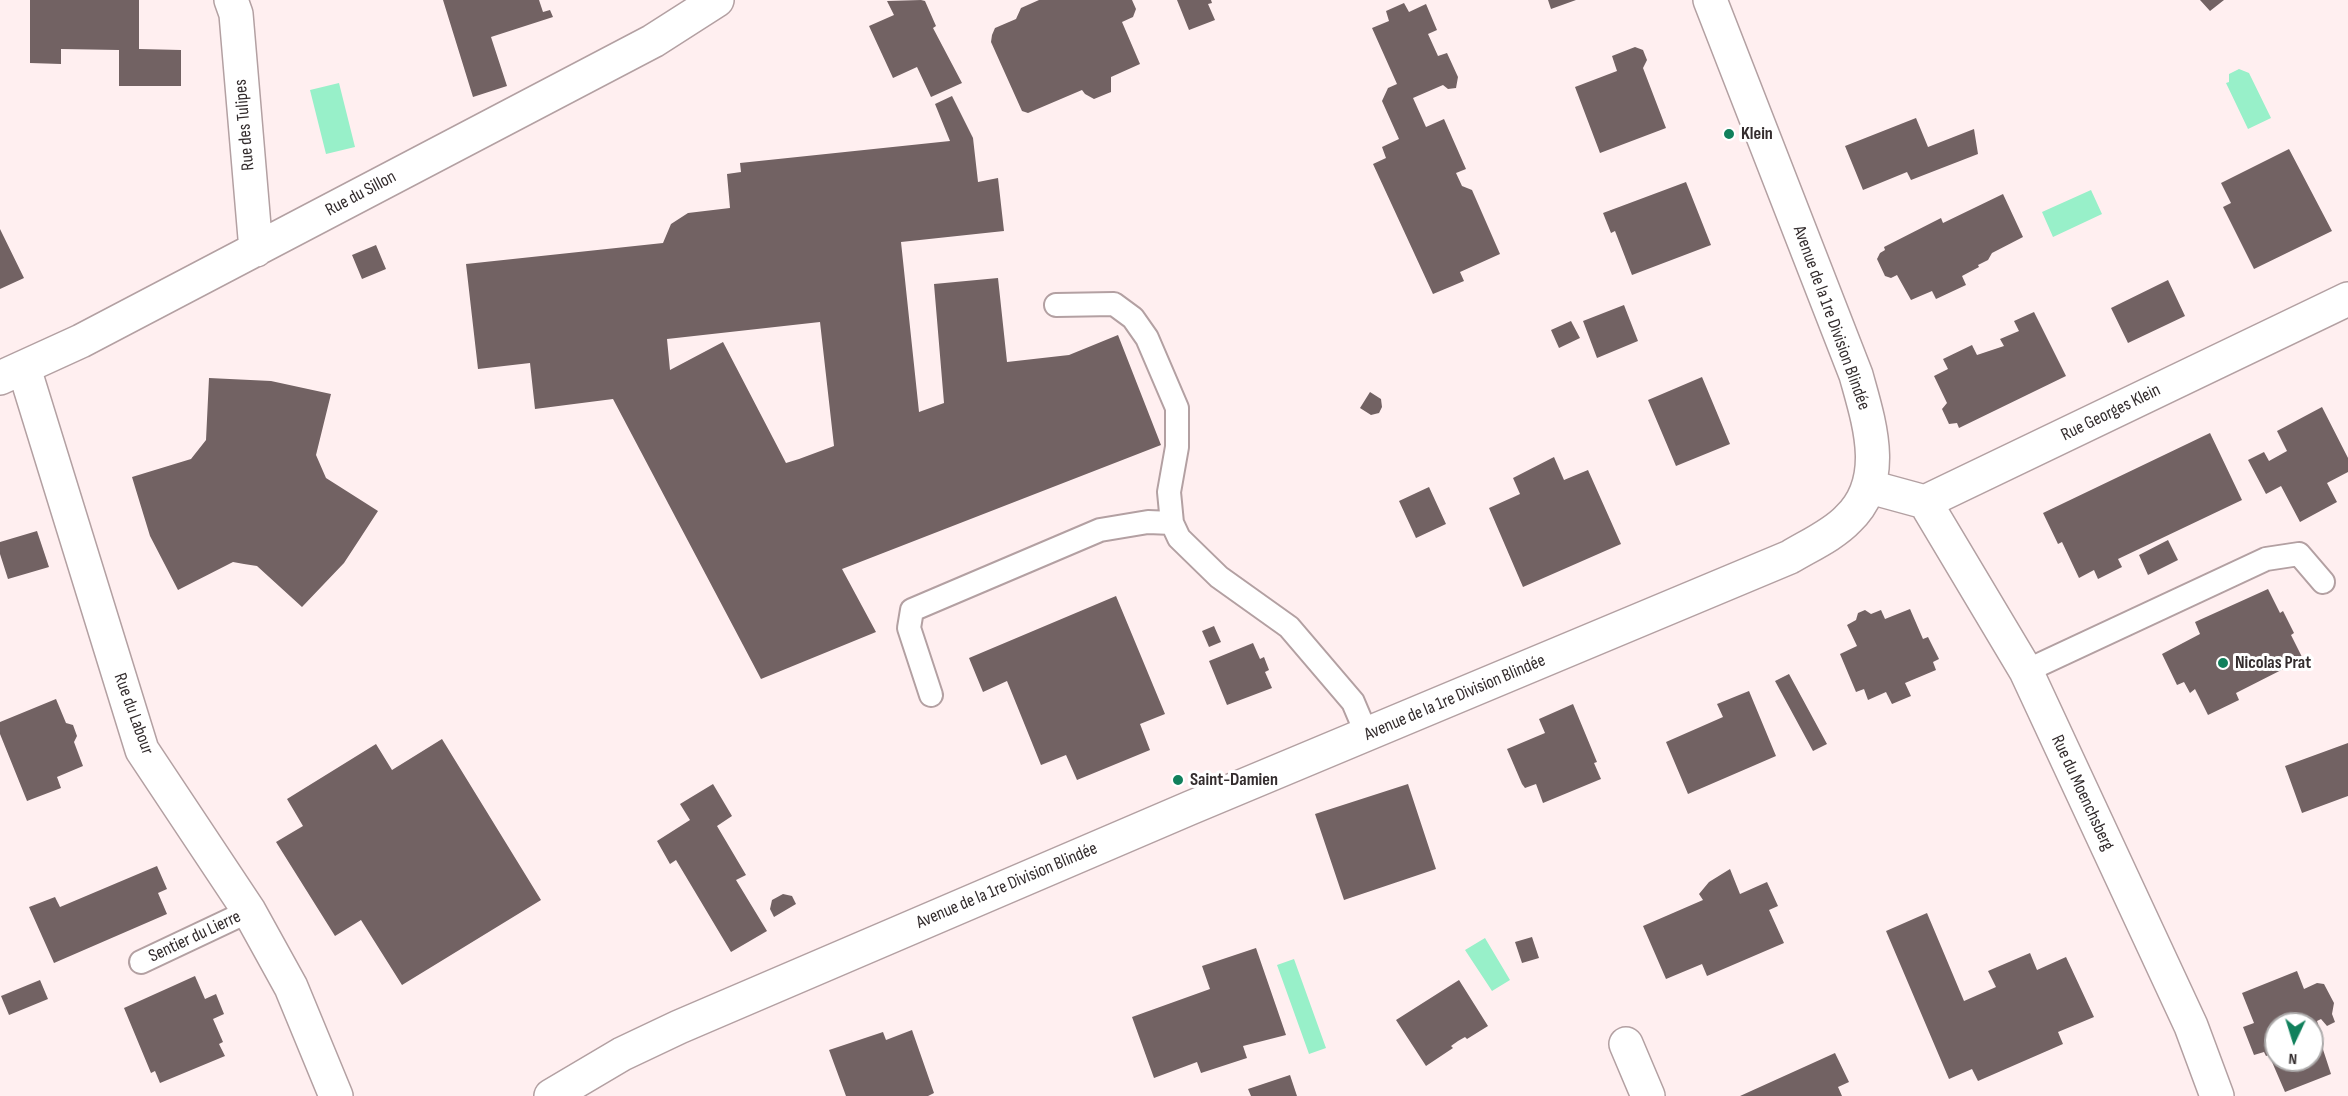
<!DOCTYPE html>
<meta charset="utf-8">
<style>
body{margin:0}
#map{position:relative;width:2348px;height:1096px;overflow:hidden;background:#ffeff0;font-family:"Sofia Sans Condensed",sans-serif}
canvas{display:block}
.north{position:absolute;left:2264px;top:1012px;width:60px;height:60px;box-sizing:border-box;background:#fff;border:2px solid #adabab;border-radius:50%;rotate:184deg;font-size:16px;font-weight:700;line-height:24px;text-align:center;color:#332c2d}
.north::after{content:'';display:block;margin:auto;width:21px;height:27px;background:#11805c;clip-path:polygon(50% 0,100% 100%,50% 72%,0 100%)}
</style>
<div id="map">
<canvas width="2348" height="1096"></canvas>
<div class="north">N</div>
</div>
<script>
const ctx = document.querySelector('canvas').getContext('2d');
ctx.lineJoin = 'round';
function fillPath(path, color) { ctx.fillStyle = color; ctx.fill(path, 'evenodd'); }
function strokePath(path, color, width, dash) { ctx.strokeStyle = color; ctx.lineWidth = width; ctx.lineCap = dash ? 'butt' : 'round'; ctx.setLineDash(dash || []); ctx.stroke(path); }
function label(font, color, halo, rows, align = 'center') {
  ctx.font = font + ' "Sofia Sans Condensed",sans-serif'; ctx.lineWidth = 6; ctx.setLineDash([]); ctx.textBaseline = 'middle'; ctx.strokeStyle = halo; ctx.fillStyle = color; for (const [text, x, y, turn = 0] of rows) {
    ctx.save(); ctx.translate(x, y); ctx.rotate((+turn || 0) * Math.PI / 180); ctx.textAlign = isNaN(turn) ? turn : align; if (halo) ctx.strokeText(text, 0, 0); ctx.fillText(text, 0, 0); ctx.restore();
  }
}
fillPath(new Path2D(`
 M 2239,69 L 2249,73 L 2271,118 L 2248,129 L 2226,83 L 2229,82 L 2229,74 Z
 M 339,83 L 355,147 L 326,154 L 310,90 Z
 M 2091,190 L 2102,214 L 2053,237 L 2042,212 Z
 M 1485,938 L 1510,980 L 1492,991 L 1465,950 Z
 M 1294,959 L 1326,1048 L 1309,1054 L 1277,965 Z`), '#98f0c9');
fillPath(new Path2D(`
 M 30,0 L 139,0 L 139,49 L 181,50 L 181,86 L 119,86 L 119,50 L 61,49 L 61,64 L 30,63 Z
 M 443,0 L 539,0 L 543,12 L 550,10 L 553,17 L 491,37 L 507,86 L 473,97 Z
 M 921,0 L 925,1 L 936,26 L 933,28 L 962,83 L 931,97 L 917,67 L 893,78 L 869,26 L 894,15 L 887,1 Z
 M 1039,0 L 1132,0 L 1136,9 L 1133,17 L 1122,22 L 1140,64 L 1111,77 L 1111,92 L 1094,99 L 1085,94 L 1082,90 L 1028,113 L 1022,111 L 991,42 L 992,35 L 995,28 L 1016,19 L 1021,8 Z
 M 1177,0 L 1211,0 L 1212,3 L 1208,4 L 1215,20 L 1189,30 Z
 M 1548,0 L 1576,0 L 1551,9 Z
 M 2200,0 L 2224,0 L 2210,11 Z
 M 1404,3 L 1409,12 L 1426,4 L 1437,30 L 1428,34 L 1438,56 L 1447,53 L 1458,77 L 1456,88 L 1448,89 L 1443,85 L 1413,98 L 1426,127 L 1444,119 L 1466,169 L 1456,173 L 1462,186 L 1472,190 L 1500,254 L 1460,272 L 1464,281 L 1433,294 L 1373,164 L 1386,158 L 1382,147 L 1399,139 L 1382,101 L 1388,88 L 1397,84 L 1372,28 L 1389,21 L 1386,11 Z
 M 1635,47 L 1643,50 L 1647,60 L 1643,68 L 1666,128 L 1600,153 L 1575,87 L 1617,71 L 1612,56 Z
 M 952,96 L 973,138 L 978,182 L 998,178 L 1004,231 L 901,242 L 919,412 L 944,403 L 934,284 L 998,278 L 1007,362 L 1069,355 L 1118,335 L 1161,445 L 842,569 L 876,632 L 761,679 L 613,399 L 535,409 L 530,363 L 478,369 L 466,264 L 663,243 L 671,224 L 688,213 L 730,208 L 727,174 L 741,172 L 740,163 L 950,141 L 935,104 ZM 820,322 L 834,446 L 799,459 L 786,463 L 723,342 L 670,370 L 667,339 Z
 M 1916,118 L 1928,147 L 1974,129 L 1978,154 L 1911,180 L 1907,172 L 1863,190 L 1845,146 Z
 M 2289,149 L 2332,231 L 2254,269 L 2223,207 L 2231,203 L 2221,183 Z
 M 1686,182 L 1711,245 L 1632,275 L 1615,231 L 1611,233 L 1603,213 Z
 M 2003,194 L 2023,237 L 1992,253 L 1988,260 L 1978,265 L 1979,267 L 1962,276 L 1966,285 L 1936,299 L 1932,291 L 1911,300 L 1897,275 L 1891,278 L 1885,276 L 1877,259 L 1880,253 L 1885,250 L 1884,247 L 1941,218 L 1943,223 Z
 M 0,229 L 24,278 L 0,289 Z
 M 376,245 L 386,269 L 362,279 L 352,255 Z
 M 2168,280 L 2185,316 L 2128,343 L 2111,308 Z
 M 1624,305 L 1638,341 L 1597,358 L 1583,321 Z
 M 2034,312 L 2066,376 L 1959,428 L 1957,423 L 1949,424 L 1942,409 L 1947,403 L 1934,376 L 1948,369 L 1943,359 L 1972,345 L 1977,355 L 2004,346 L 2000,339 L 2019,331 L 2014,321 Z
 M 1571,321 L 1580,338 L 1559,348 L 1551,330 Z
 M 1702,377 L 1730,444 L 1676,466 L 1648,400 Z
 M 209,378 L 271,381 L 331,394 L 316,455 L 326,478 L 378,511 L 344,563 L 302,607 L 257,566 L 244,564 L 233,562 L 178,590 L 150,536 L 132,477 L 191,459 L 206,440 Z
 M 1370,392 L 1381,399 L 1382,407 L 1379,413 L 1371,415 L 1360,408 Z
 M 2322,407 L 2348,458 L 2348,472 L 2327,483 L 2337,502 L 2300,522 L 2281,486 L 2266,494 L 2248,460 L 2264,452 L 2269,461 L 2287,451 L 2277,431 Z
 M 2210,433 L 2242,500 L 2118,559 L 2122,567 L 2098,579 L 2094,570 L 2079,578 L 2062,542 L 2058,544 L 2043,513 Z
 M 1554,457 L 1564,480 L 1588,470 L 1621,544 L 1523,587 L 1489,508 L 1520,494 L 1513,478 Z
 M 1429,487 L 1446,524 L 1416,538 L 1399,501 Z
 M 37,531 L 49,567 L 8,579 L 0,554 L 0,542 Z
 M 2168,540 L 2178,560 L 2148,575 L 2139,555 Z
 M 2268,589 L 2280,613 L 2283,611 L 2294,633 L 2291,635 L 2303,659 L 2236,693 L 2239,700 L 2208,715 L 2195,689 L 2190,693 L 2184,682 L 2177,685 L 2162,654 L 2200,634 L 2195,622 Z
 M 1116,596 L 1165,714 L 1140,724 L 1150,750 L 1077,780 L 1066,755 L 1041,765 L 1007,681 L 983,692 L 969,658 Z
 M 1910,609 L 1923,639 L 1928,637 L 1939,659 L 1933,662 L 1936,670 L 1905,683 L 1911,696 L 1892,704 L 1886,692 L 1868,700 L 1864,689 L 1856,692 L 1840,654 L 1857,646 L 1847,625 L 1856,620 L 1858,613 L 1865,610 L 1871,614 L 1881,610 L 1885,619 Z
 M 1214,626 L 1221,642 L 1209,647 L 1202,631 Z
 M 1253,643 L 1260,659 L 1264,657 L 1269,670 L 1265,672 L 1272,688 L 1227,705 L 1209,661 Z
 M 1789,674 L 1827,744 L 1813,751 L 1775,681 Z
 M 1749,691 L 1776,756 L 1688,794 L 1666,742 L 1723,717 L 1717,704 Z
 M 56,699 L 66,723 L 73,725 L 77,736 L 74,742 L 83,766 L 57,777 L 61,788 L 27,801 L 0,734 L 0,722 Z
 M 1573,704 L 1597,762 L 1594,763 L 1601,779 L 1543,803 L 1536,784 L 1525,788 L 1522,784 L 1507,749 L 1545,733 L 1539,719 Z
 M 442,739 L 541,900 L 402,985 L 361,920 L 335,936 L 276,842 L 303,826 L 287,799 L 376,744 L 392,770 Z
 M 2348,743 L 2348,796 L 2302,813 L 2285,766 Z
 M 713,784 L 732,816 L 717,826 L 746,875 L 736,880 L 767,931 L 731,952 L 676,860 L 670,864 L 657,841 L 690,820 L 680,804 Z
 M 1408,784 L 1436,869 L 1344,900 L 1315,814 Z
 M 157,866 L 167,889 L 158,893 L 167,914 L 54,963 L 29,907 L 55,897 L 60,907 Z
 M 1730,869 L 1740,894 L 1767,882 L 1778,906 L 1769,910 L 1784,943 L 1707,976 L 1702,964 L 1666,979 L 1643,926 L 1703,900 L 1699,894 L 1709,882 Z
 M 783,894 L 792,896 L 796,904 L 774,917 L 770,909 L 772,900 Z
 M 1927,913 L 1964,1001 L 1996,987 L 1988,971 L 2030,953 L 2037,970 L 2066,957 L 2094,1017 L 2058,1032 L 2063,1044 L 1978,1081 L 1972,1069 L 1949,1079 L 1886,931 Z
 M 1532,937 L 1539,958 L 1522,963 L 1515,942 Z
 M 1256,948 L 1286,1035 L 1243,1046 L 1247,1058 L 1201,1073 L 1197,1062 L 1154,1078 L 1132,1017 L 1210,989 L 1202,966 Z
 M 2297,971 L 2304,989 L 2317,983 L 2324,984 L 2334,1003 L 2332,1014 L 2335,1022 L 2327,1026 L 2321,1019 L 2317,1021 L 2319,1027 L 2316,1028 L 2331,1074 L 2285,1092 L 2269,1055 L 2266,1056 L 2264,1052 L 2254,1055 L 2243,1027 L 2254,1023 L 2242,993 ZM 2276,1024 L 2312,1024 L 2312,1060 L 2276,1060 Z
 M 195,976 L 205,999 L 216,994 L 224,1014 L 213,1019 L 223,1042 L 219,1044 L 225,1056 L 160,1083 L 155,1071 L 151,1073 L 124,1008 Z
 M 40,980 L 48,999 L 9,1015 L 1,996 Z
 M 1459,980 L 1488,1026 L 1467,1039 L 1465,1037 L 1458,1041 L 1451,1046 L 1453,1048 L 1426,1066 L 1396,1020 Z
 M 912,1030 L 934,1093 L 928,1096 L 846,1096 L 829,1050 L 883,1032 L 886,1040 Z
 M 1835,1053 L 1849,1082 L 1838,1087 L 1842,1096 L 1740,1096 Z
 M 1290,1075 L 1297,1096 L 1251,1096 L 1248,1089 Z`), '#726263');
const lane = new Path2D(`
 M 1056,305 L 1114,304 L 1133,318 L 1147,338 L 1177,408 L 1177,447 L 1169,492 L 1172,523
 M 2026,671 L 2266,559 L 2299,554 L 2323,582
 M 931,695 L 909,628 L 912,610 L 1100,530 L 1148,522 L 1172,523 L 1179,538 L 1219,577 L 1289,627 L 1353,702 L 1367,735
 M 141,962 L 249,911`);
const street = new Path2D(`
 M 231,0 L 236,14 L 256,250
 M 24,368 L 142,750 L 249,911 L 291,987 L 336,1096
 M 0,378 L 81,341 L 653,41 L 717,0
 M 1870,487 L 1925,502 L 2348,299
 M 1925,502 L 2026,671 L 2191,1026 L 2217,1096
 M 1626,1044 L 1648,1096`);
const secondary = new Path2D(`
 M 551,1096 L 622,1054 L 679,1027 L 1190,808 L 1790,557 C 1808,546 1833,535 1848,519 C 1889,480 1869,422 1856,375 L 1710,0`);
strokePath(lane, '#b3a0a2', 26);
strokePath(street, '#b3a0a2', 36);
strokePath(secondary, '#b3a0a2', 36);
strokePath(lane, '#fff', 22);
strokePath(street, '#fff', 33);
strokePath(secondary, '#fff', 33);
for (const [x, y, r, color] of [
 [1729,134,6,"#11805c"],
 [2223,663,6,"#11805c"],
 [1178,780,6,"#11805c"]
]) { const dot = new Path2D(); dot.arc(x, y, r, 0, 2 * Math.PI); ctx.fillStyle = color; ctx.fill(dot); strokePath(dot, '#fff', 2); }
label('18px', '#332c2d', '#fff', [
 ["Rue des Tulipes",245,125,-95],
 ["Rue du Sillon",361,194,-28],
 ["Avenue de la 1re Division Blindée",1831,318,70],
 ["Rue Georges Klein",2111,413,-26],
 ["Avenue de la 1re Division Blindée",1455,698,-23],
 ["Rue du Labour",133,714,70],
 ["Rue du Moenchsberg",2082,793,65],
 ["Avenue de la 1re Division Blindée",1007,886,-23],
 ["Sentier du Lierre",195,937,-25]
]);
label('bold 18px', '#332c2d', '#fff', [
 ["Klein",1741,134],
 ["Nicolas Prat",2235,663],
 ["Saint-Damien",1190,780]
], 'left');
</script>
